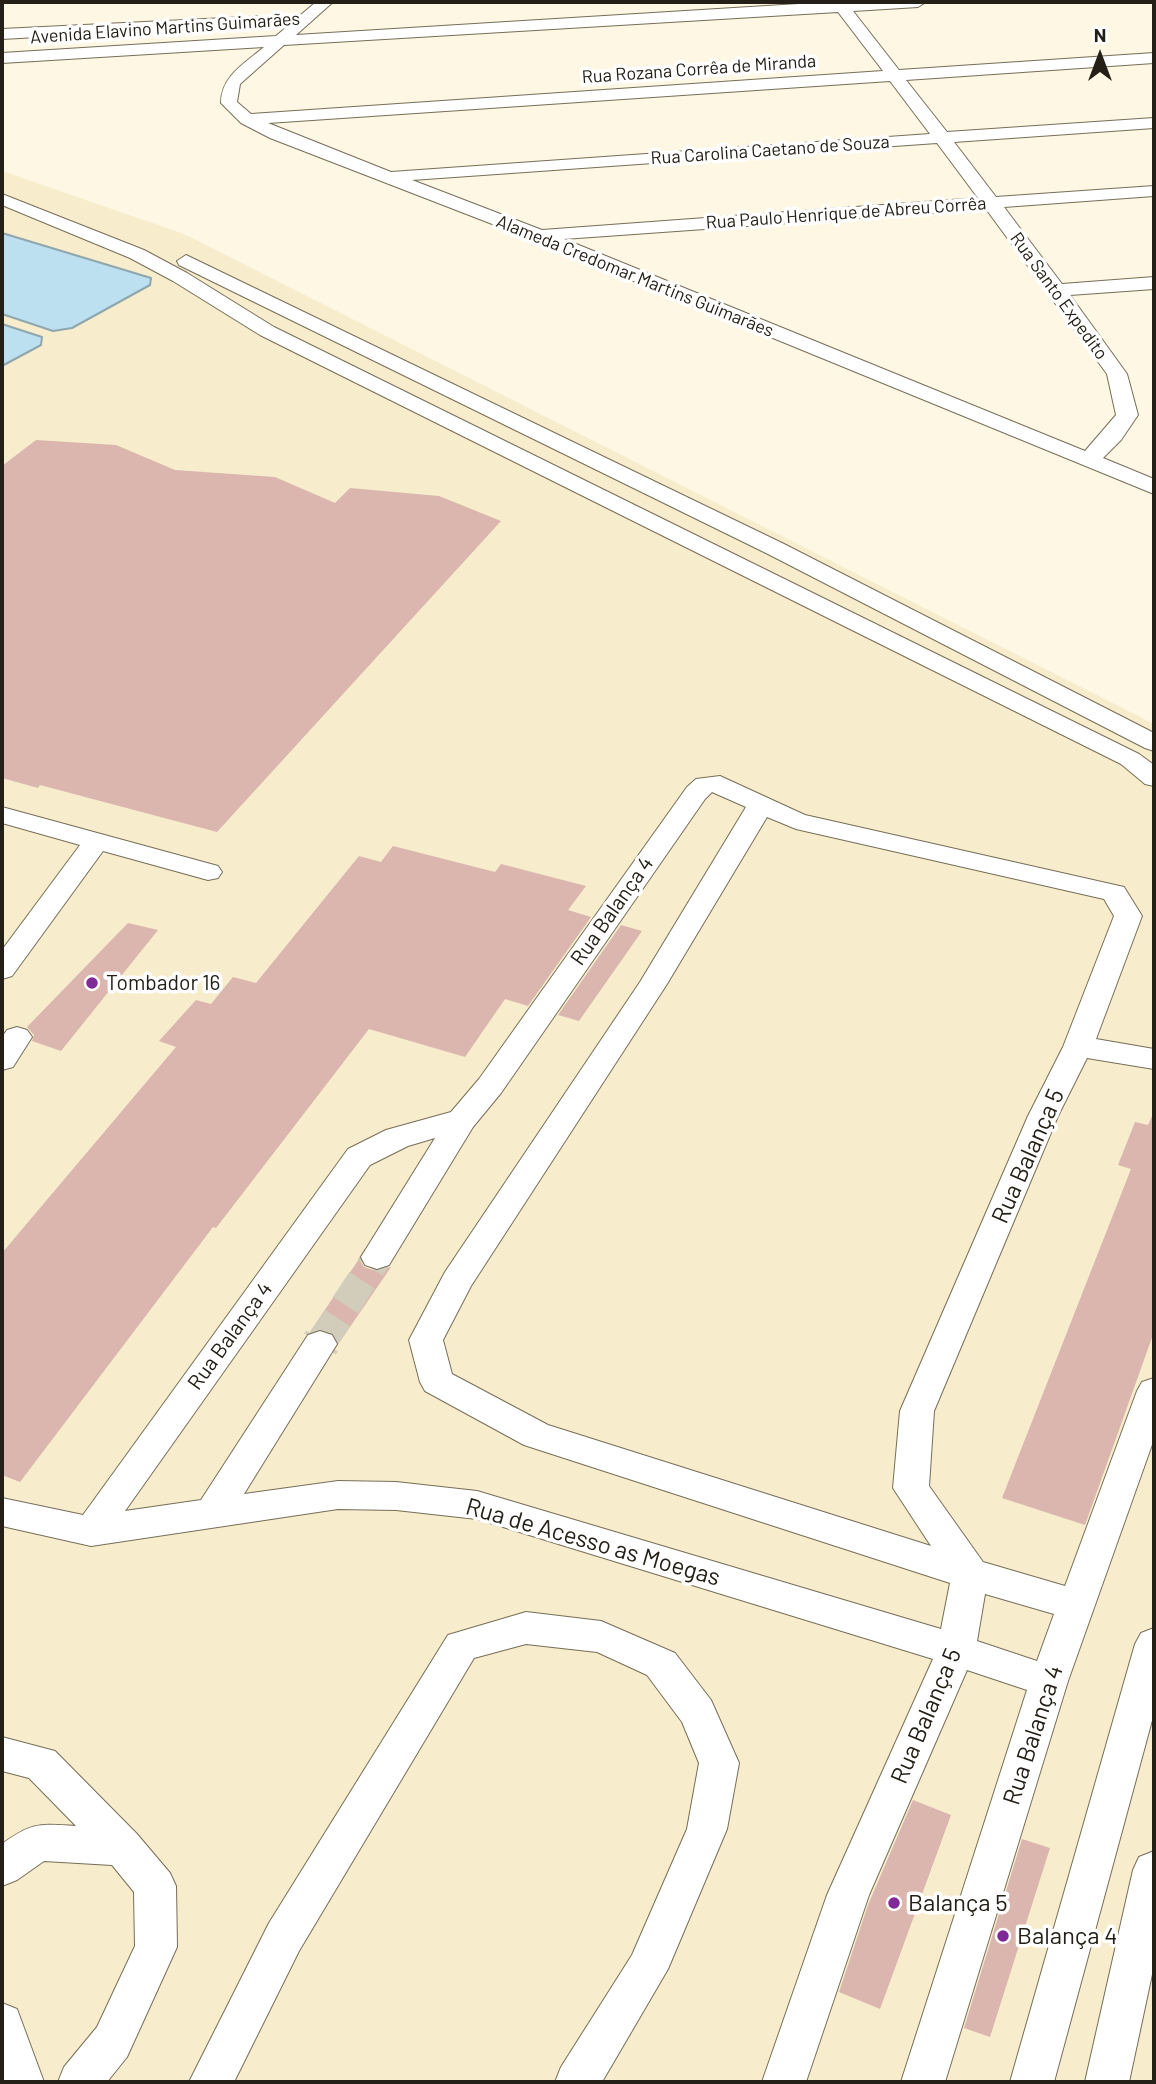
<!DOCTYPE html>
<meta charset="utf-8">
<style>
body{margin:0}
#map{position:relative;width:1156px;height:2084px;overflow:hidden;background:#fef7e3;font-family:Barlow,sans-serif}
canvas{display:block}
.frame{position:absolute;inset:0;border:4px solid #242017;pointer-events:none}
.north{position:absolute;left:1065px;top:21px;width:70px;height:70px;-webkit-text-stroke:5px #fff;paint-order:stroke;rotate:0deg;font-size:19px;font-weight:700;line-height:28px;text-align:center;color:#242017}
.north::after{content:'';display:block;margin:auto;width:24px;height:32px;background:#242017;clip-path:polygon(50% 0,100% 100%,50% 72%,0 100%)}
</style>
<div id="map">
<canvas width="1156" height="2084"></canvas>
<div class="frame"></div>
<div class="north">N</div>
</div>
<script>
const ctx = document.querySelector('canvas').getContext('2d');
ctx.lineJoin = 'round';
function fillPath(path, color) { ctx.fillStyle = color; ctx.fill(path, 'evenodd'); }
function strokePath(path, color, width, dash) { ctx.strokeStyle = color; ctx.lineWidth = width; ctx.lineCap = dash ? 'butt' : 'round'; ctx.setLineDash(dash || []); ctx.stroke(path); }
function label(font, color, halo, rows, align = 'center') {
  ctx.font = font + ' Barlow,sans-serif'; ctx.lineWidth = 7; ctx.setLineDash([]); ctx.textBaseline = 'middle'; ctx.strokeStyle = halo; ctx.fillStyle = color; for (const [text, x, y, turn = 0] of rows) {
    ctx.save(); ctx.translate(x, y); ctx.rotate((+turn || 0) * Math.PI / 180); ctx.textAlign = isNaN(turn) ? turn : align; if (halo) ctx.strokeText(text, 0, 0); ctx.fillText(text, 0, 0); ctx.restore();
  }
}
fillPath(new Path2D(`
 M 2,171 L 184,234 L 1154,724 L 1154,2082 L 2,2082 Z`), '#f7eccc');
const water = new Path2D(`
 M 2,233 L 151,278 L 150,285 L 72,328 L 53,331 L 2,314 Z
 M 2,324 L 42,337 L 41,345 L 2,366 Z`);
fillPath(water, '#bce0ef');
strokePath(water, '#8ea6ae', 2);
fillPath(new Path2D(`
 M 36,440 L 116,445 L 175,470 L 275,477 L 335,503 L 350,488 L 439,496 L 501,521 L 217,832 L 40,785 L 38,788 L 2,778 L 2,466 Z
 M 393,846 L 495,872 L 501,864 L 586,886 L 568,910 L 591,917 L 528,1006 L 505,999 L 465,1057 L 369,1029 L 216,1228 L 213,1227 L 20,1482 L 2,1475 L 2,1253 L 176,1047 L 159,1041 L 196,1000 L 211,1004 L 233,977 L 256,983 L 359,856 L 381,862 Z
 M 128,923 L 158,930 L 61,1051 L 32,1041 L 34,1035 L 27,1027 Z
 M 621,925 L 642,931 L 579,1021 L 558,1015 Z
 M 1153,1114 L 1154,1332 L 1085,1525 L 1002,1498 L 1131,1169 L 1118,1165 L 1135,1122 L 1148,1125 Z
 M 359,1259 L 364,1267 L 376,1271 L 391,1267 L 339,1343 L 333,1333 L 321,1329 L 310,1332 Z
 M 913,1800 L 951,1815 L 880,2009 L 839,1992 L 868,1905 Z
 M 1022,1839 L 1050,1848 L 990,2037 L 964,2028 Z`), '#dab6af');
strokePath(new Path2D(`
 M 321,1343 L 377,1257`), '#d2ccba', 30, [30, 15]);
strokePath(new Path2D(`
 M 320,1344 L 322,1341`), '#d2ccba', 38, [38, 19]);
const minor = new Path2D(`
 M 316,2 L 333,2 L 296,35 L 831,2 L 926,2 L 918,7 L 853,11 L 899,70 L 1154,53 L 1154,63 L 906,80 L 947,132 L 1154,118 L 1154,128 L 954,142 L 996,197 L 1154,186 L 1154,196 L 1004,207 L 1062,284 L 1154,277 L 1154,289 L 1070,295 L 1127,374 L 1138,415 L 1121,440 L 1103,458 L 1154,479 L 1154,494 L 531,239 L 270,138 L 241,123 L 221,103 C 221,76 245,63 264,47 L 2,63 L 2,53 L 276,36 ZM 838,12 L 883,71 L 251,114 L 237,102 L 240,84 L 284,45 ZM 890,81 L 930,134 L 391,172 L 268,123 ZM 937,143 L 978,198 L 542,230 L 412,180 ZM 986,209 L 1107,374 L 1116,415 L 1085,451 L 564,239 Z
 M 267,16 L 275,21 L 273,24 L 2,39 L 2,29 Z
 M 2,194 L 144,250 L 187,273 L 274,327 L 1139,754 L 1154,765 L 1154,786 L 1145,784 L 1121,764 L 260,335 L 173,281 L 130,258 L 2,205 Z
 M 186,255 L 784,544 L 1154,733 L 1154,751 L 1145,748 L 768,554 L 179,265 L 177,261 Z
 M 720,776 L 805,815 L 1124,887 L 1142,916 L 1096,1039 L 1154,1049 L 1154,1069 L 1087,1058 L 1058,1116 L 934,1411 L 929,1486 L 983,1562 L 1065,1586 L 1137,1391 L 1142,1382 L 1154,1378 L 1154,1439 L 1068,1681 L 945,2082 L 901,2082 L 1027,1690 L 967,1670 L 869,1895 L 806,2082 L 762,2082 L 827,1895 L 933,1659 L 477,1519 L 396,1510 L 338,1509 L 91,1546 L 2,1526 L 2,1498 L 83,1515 L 348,1149 L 386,1130 L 451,1112 L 479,1079 L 687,787 L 696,779 ZM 712,792 L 746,807 L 640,982 L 445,1272 L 409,1340 L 420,1382 L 425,1391 L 524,1445 L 950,1583 L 941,1629 L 477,1491 L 396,1482 L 338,1481 L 244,1494 L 337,1344 L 332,1335 L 320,1331 L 308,1335 L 201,1500 L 125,1511 L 370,1165 L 408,1146 L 435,1138 L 361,1257 L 365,1265 L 377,1269 L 389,1265 L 473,1127 L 501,1093 L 705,799 ZM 767,817 L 796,829 L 1104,899 L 1114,916 L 1063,1047 L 1028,1116 L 900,1411 L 893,1488 L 931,1546 L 548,1425 L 452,1374 L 443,1340 L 471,1286 L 667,984 ZM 985,1594 L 1054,1614 L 1037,1661 L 977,1641 Z
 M 2,807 L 218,866 L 222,872 L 218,878 L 208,880 L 103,851 L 12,976 L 2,979 L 2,950 L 80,845 L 2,823 Z
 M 17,1027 L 27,1030 L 32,1037 L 13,1067 L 2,1070 L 2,1037 L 7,1030 Z
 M 526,1612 L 601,1621 L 675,1653 L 711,1700 L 739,1763 L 727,1829 L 668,1969 L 602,2082 L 555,2082 L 561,2067 L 632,1955 L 687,1829 L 699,1763 L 682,1722 L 647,1675 L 597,1652 L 526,1644 L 474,1658 L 299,1951 L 234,2082 L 189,2082 L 269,1923 L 448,1635 Z
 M 1154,1628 L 1154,1713 L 1054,2082 L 1010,2082 L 1135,1644 L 1141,1633 Z
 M 2,1737 L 55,1751 L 137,1834 L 170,1873 L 176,1886 L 177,1947 L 127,2057 L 107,2082 L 58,2082 L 64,2067 L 97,2027 L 135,1946 L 134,1892 L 112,1865 L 44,1861 L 17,1880 L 2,1886 L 2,1844 C 33,1822 38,1824 76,1826 L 29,1778 L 2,1771 Z
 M 1154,1851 L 1154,1965 L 1129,2082 L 1085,2082 L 1133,1870 L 1139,1857 Z
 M 2,2003 L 17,2009 L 44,2082 L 2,2082 Z`);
strokePath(minor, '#766e58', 2);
fillPath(minor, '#fff');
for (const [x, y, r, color] of [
 [92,983,7,"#7f2a98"],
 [894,1903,7,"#7f2a98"],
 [1003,1936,7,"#7f2a98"]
]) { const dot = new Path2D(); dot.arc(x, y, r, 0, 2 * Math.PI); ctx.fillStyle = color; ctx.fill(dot); strokePath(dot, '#fff', 2.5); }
label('18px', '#242017', '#fff', [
 ["Avenida Elavino Martins Guimarães",165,28,-4],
 ["Rua Rozana Corrêa de Miranda",699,69,-4],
 ["Rua Carolina Caetano de Souza",770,150,-4],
 ["Rua Paulo Henrique de Abreu Corrêa",846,213,-4],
 ["Alameda Credomar Martins Guimarães",635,276,22],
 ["Rua Santo Expedito",1059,296,54]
]);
label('21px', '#242017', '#fff', [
 ["Rua Balança 4",612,911,-55],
 ["Rua Balança 4",230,1336,-54]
]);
label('21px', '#242017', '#fff', [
 ["Tombador 16",106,983]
], 'left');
label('24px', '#242017', '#fff', [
 ["Rua Balança 5",1028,1156,-66],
 ["Rua de Acesso as Moegas",593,1542,16],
 ["Rua Balança 5",926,1716,-67],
 ["Rua Balança 4",1033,1735,-72]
]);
label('24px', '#242017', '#fff', [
 ["Balança 5",908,1903],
 ["Balança 4",1017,1936]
], 'left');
</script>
